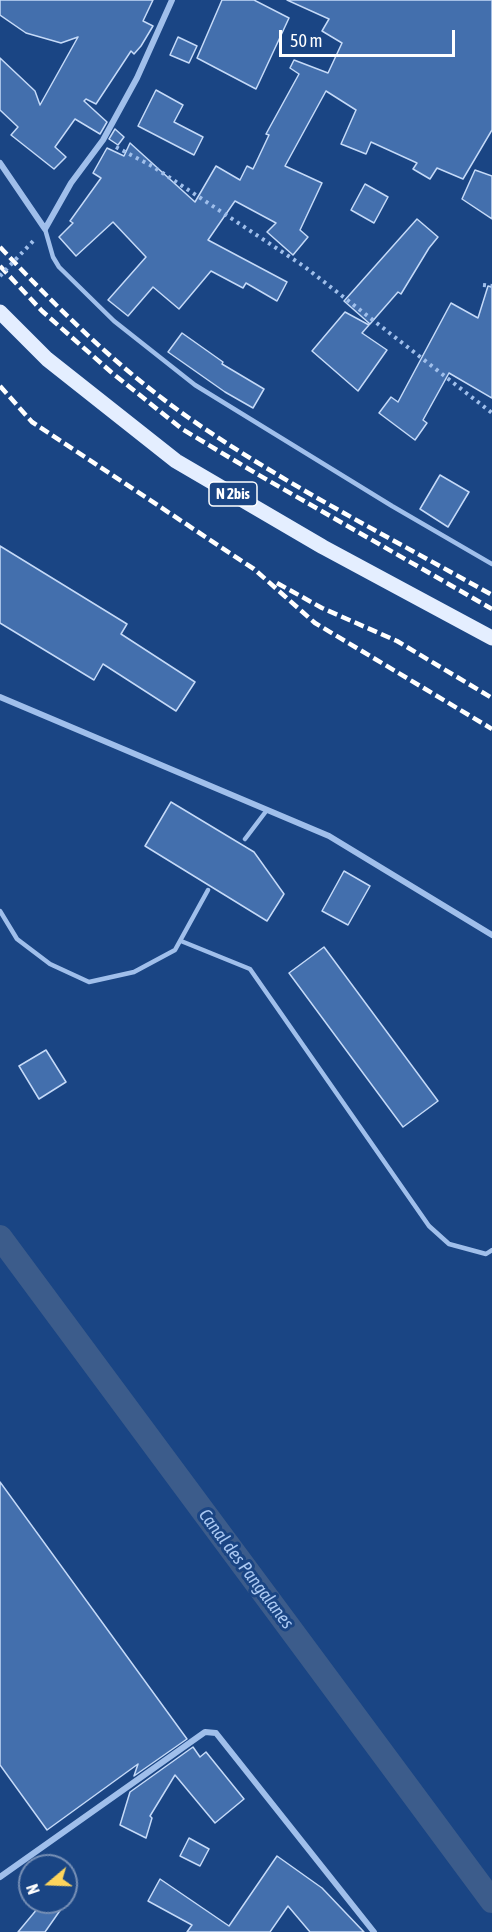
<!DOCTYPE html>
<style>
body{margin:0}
#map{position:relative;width:492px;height:1932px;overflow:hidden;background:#1a4584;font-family:"Asap Condensed",sans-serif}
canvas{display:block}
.north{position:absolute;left:18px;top:1854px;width:60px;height:60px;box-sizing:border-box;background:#1a4584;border:2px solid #768fb5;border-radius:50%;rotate:251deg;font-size:16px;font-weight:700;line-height:24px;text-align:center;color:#fff}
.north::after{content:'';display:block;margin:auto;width:21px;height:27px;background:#fdd45c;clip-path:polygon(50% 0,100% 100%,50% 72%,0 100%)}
.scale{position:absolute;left:279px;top:30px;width:176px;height:27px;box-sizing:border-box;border:3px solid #fff;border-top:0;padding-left:8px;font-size:18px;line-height:21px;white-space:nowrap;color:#fff;-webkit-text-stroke:4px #1a4584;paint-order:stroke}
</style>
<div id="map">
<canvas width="492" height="1932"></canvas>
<div class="north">N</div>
<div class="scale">50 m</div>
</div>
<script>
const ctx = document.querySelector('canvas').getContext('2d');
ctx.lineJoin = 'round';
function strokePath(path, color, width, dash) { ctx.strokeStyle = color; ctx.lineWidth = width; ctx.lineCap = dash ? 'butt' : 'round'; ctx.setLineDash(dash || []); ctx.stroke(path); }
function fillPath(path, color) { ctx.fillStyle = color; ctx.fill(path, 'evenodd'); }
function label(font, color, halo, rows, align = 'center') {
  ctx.font = font + ' "Asap Condensed",sans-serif'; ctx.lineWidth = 6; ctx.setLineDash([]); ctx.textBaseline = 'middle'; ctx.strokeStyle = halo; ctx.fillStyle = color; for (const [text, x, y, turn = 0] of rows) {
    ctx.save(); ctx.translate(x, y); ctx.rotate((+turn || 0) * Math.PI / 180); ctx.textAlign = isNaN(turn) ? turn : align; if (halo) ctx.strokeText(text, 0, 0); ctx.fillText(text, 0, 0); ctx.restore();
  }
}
strokePath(new Path2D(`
 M 0,1237 L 492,1901`), '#3c5c8b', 24);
const building = new Path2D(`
 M 0,0 L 153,0 L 143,21 L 153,26 L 141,46 L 134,54 L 131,51 L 96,104 L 86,99 L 84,101 L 107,122 L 100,134 L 75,119 L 55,147 L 66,157 L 54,169 L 11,135 L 18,127 L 0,110 L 0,58 L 35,91 L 40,105 L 78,37 L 61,43 L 26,33 L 0,15 Z
 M 222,0 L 254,0 L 289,18 L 256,89 L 197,58 Z
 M 287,0 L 492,0 L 492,130 L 463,179 L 437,168 L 430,179 L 413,169 L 417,163 L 371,142 L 366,154 L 341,144 L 356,110 L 326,91 L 285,166 L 322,183 L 300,230 L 308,237 L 293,255 L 267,232 L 276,223 L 235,201 L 208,240 L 287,282 L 277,301 L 246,283 L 243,288 L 211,271 L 179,309 L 153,287 L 128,316 L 108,300 L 146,257 L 113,222 L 76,256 L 59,237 L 73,223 L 70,221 L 101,178 L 93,173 L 107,148 L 124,156 L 130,143 L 195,202 L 216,166 L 240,180 L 247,166 L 253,169 L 269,135 L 266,134 L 299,74 L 290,68 L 294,60 L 328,73 L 342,43 L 322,31 L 329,19 Z
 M 178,37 L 197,46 L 189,63 L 170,55 Z
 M 156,90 L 183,105 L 174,122 L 203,137 L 194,155 L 138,126 Z
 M 115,129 L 124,137 L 118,145 L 109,139 Z
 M 475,170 L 492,176 L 492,219 L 462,199 Z
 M 365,184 L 388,197 L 374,223 L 351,210 Z
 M 417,219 L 438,237 L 429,248 L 401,294 L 398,292 L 370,324 L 344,301 Z
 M 488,286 L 492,287 L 492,398 L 449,373 L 423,420 L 427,423 L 415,440 L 379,413 L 391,397 L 398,402 L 451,303 L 478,318 Z
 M 345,312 L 369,325 L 362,333 L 387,350 L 358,391 L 312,351 Z
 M 182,333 L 223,362 L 222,364 L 264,389 L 253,408 L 225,392 L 168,352 Z
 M 440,475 L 469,492 L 448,527 L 420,509 Z
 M 0,546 L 127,624 L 121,634 L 195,682 L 176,711 L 103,664 L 94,680 L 0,623 Z
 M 171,802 L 254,852 L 284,894 L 267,921 L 145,846 Z
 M 344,871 L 370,886 L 348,925 L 322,911 Z
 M 324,947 L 438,1101 L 403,1127 L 289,973 Z
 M 46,1050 L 66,1082 L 39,1099 L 19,1066 Z
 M 0,1482 L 187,1739 L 134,1776 L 138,1764 L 47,1830 L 0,1765 Z
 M 193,1747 L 200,1757 L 206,1752 L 244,1799 L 215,1823 L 175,1775 L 150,1816 L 152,1818 L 146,1838 L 120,1825 L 130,1792 Z
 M 189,1838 L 209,1849 L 200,1866 L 180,1856 Z
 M 277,1856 L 322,1888 L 364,1932 L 310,1932 L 288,1906 L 270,1932 L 187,1932 L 192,1925 L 148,1901 L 160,1879 L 229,1926 Z
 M 43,1902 L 66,1902 L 45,1932 L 18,1932 Z`);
fillPath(building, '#436fad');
strokePath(building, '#c5daf8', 1.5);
strokePath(new Path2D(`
 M 116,147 L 152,166 L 305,267 L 492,413
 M 483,285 L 492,286`), '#a0bfeb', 4, [3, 4.5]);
strokePath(new Path2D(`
 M 45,229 L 53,257 L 59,267 L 114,321 L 195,385 L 392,506 L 492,564
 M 245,839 L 267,810
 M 0,911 L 17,939 L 50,964 L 89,982 L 134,972 L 175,950 L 208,890
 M 181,941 L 250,969 L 429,1226 L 449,1244 L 486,1254 L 492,1250`), '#a0bfeb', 4.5);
strokePath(new Path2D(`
 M 0,163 L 45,229 L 71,183 L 103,140 L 137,78 L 172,0
 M 0,697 L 329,836 L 492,935
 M 0,1877 L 205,1732 L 216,1733 L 374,1932`), '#a0bfeb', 6);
strokePath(new Path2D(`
 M 0,312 L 47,359 L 176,461 L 323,547 L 492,638`), '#e4eeff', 15);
strokePath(new Path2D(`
 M 0,247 C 58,309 119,369 189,418 C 284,484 391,538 492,595
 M 0,266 L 42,311 L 111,372 L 182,429 L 257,474 L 492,609
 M 0,386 L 32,422 L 254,569 L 315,623 L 492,729
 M 277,583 L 322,608 L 397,641 L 492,698`), '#fff', 4.5, [10, 4.5]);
strokePath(new Path2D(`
 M 0,276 L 36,238`), '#a0bfeb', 4, [3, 4.5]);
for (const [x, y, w] of [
 [233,494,48]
]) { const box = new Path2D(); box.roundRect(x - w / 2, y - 12, w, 24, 4.5); ctx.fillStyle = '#1a4584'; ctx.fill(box); strokePath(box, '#fff', 1.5); }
label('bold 15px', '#fff', null, [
 ["N 2bis",233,494]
]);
label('italic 18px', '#abc9f3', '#1a4584', [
 ["Canal des Pangalanes",246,1569,53]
]);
</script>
